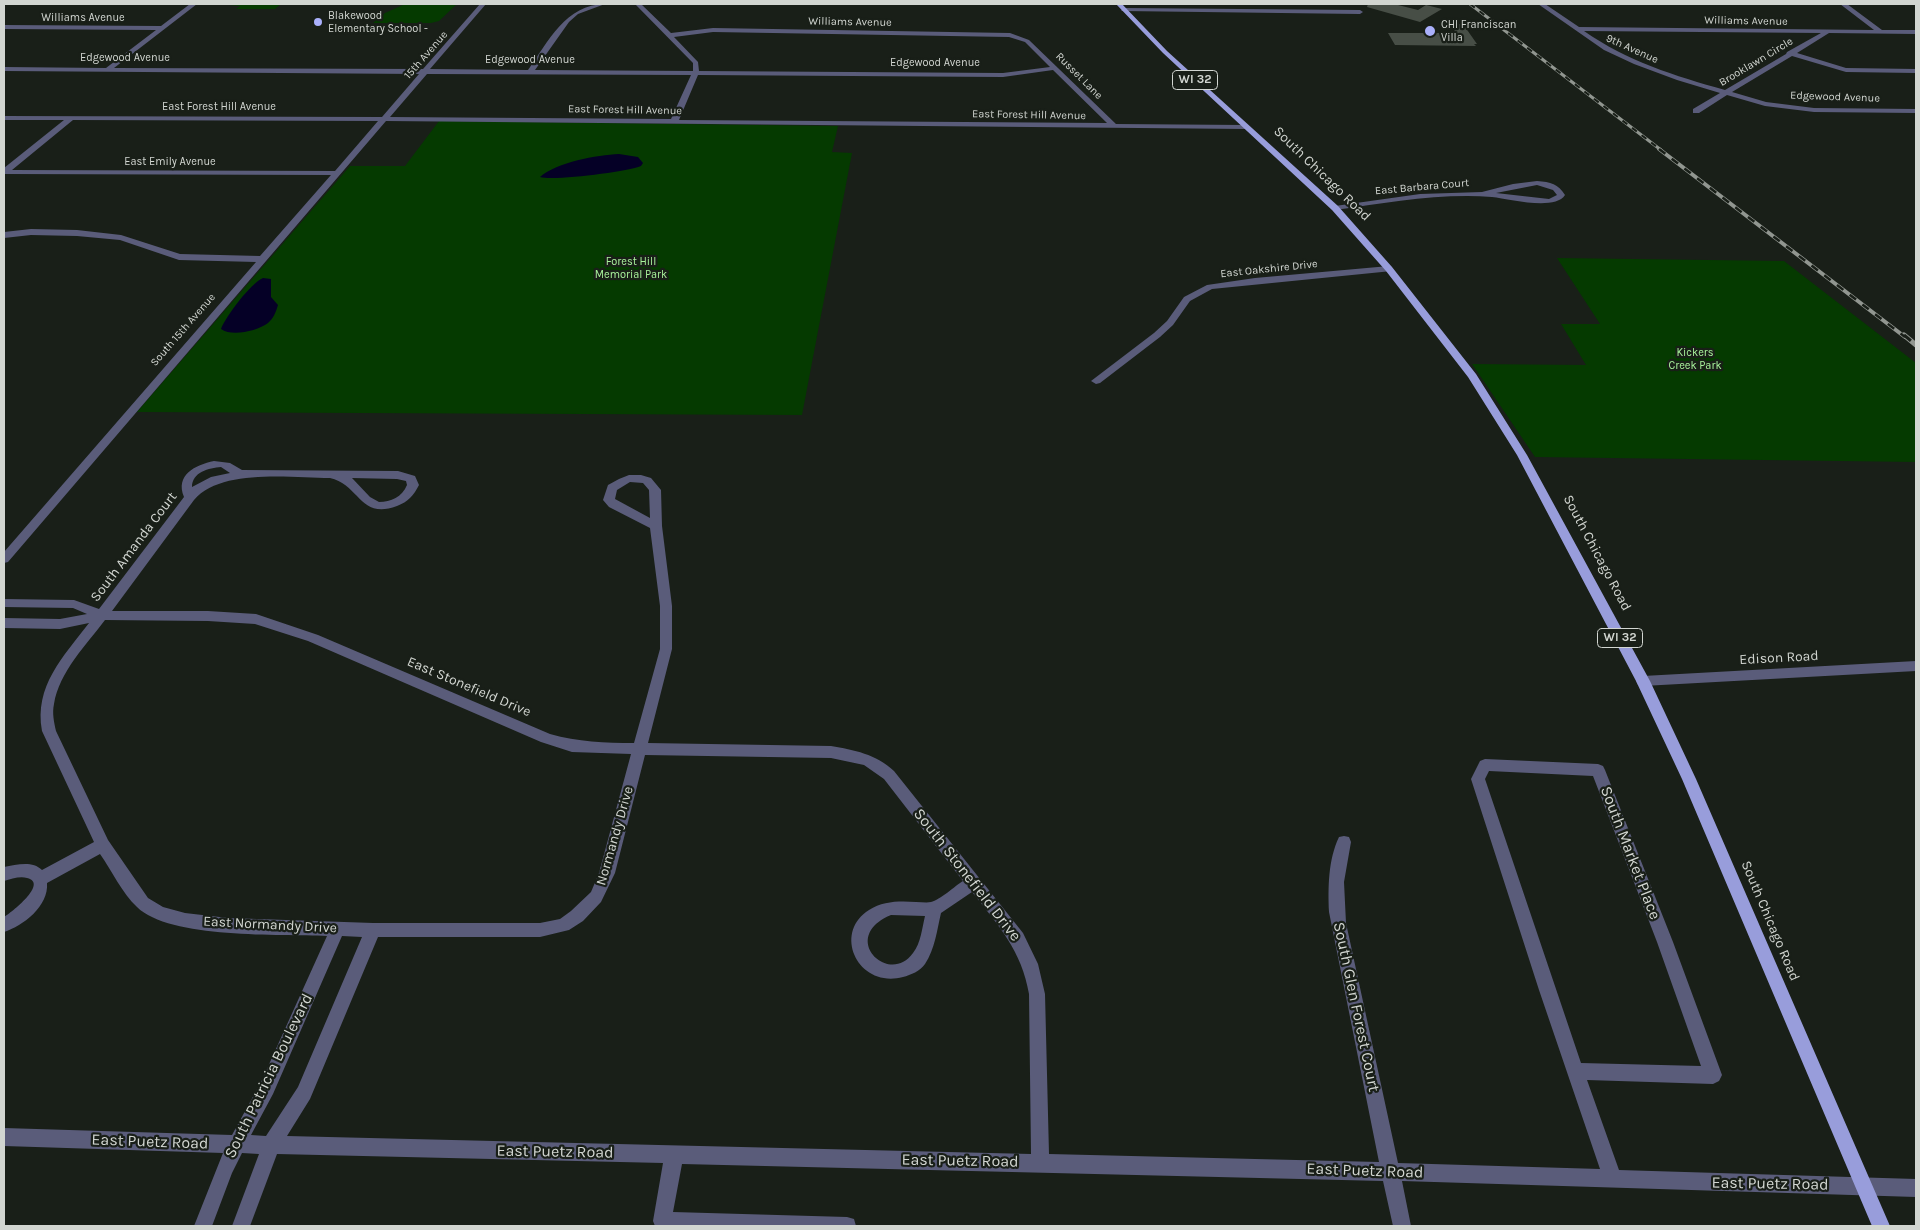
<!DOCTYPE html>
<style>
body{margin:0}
#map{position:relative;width:1920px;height:1230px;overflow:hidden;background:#191f18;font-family:Karla,sans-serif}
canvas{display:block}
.frame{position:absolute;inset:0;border:5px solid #d2d6d1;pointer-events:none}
</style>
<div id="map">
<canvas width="1920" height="1230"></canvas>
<div class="frame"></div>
</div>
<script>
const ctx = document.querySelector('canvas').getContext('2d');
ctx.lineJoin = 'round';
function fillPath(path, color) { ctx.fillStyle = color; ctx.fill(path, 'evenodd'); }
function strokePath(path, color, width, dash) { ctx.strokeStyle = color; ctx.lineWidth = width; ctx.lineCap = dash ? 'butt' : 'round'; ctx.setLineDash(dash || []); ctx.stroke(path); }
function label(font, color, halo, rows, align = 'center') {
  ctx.font = font + ' Karla,sans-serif'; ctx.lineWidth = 4.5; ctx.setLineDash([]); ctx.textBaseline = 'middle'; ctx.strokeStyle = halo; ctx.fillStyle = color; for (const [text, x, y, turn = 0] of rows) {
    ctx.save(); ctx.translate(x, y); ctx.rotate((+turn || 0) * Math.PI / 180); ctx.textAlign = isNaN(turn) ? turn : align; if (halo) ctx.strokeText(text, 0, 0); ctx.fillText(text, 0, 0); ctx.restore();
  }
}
fillPath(new Path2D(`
 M 219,4 L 281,4 L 275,9 L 236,9 L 240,6 Z
 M 405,4 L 457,4 L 439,21 L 431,23 L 373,23 L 385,13 Z
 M 439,121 L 838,126 L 832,152 L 852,153 L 802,415 L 137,412 L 350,166 L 405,166 Z
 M 1557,258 L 1784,261 L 1916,363 L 1916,462 L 1535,457 L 1472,364 L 1586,365 L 1561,324 L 1600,324 Z`), '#053a00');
fillPath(new Path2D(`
 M 619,154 L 638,157 L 643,163 L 641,166 C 626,172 554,181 540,177 C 557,162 597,155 619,154 Z
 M 263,278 L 271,279 L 271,297 L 278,305 C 276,312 273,319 268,323 C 257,331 232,337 221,329 C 226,316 251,283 263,278 Z`), '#050026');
fillPath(new Path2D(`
 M 1368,4 L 1394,4 L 1418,10 L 1426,5 L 1442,9 L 1420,22 L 1367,7 Z
 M 1456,24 L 1463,24 L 1477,44 L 1474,44 L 1476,46 L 1395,45 L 1388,33 L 1454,33 Z`), '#474e46');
fillPath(new Path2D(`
 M 190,4 L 197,4 L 114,68 L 423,69 L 480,4 L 486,4 L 430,69 L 528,70 C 548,42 566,4 605,4 L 578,14 L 569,22 L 535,70 L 693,71 L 693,63 L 635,4 L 641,4 L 671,33 L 713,28 L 1010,33 L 1029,40 L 1116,124 L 1245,125 L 1249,127 L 1245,129 L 386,121 L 8,562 L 4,563 L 4,552 L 256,262 L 179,260 L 120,240 L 77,236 L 31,235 L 4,238 L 4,232 L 31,229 L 77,230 L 121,235 L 180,254 L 260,256 L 331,175 L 4,174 L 4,168 L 64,120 L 4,120 L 4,116 L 382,117 L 419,74 L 4,71 L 4,67 L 106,68 L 156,30 L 4,29 L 4,25 L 161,26 ZM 713,32 L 1009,37 L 1025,42 L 1050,67 L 1003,73 L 699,71 L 698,62 L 674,37 ZM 1053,70 L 1107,123 L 679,120 L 698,75 L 1003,77 ZM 427,74 L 691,75 L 671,119 L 390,117 ZM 73,120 L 378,121 L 335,171 L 12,170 Z
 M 1538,4 L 1545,4 L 1579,27 L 1874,30 L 1840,4 L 1847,4 L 1882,30 L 1916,30 L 1916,34 L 1829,33 L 1797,53 L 1846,68 L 1916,69 L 1916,73 L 1846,72 L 1792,56 L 1732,92 L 1766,102 L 1814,108 L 1916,109 L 1916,113 L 1814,112 L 1765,106 L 1727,95 L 1699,113 L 1693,113 L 1693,109 L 1720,93 L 1677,80 L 1634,64 L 1604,50 ZM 1584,31 L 1821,33 L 1787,52 L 1786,54 L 1725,90 C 1675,76 1627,61 1584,31 Z
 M 1124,8 L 1360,10 L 1363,12 L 1360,14 L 1122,11 L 1121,10 Z
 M 1537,181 C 1551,182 1558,184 1565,195 C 1555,211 1509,199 1492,197 C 1440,193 1386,203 1335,210 L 1331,208 L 1335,206 L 1420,194 L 1482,192 L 1513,184 ZM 1537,185 L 1553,190 L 1557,195 L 1549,199 L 1496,193 Z
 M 1389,266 L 1392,267 L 1392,271 L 1212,289 L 1190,301 L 1173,325 L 1160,337 L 1100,383 L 1096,384 L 1091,381 L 1154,333 L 1167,321 L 1184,297 L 1207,285 L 1255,278 Z
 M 214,461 L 230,463 L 242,470 L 398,471 L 415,476 L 419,485 C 414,495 408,502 397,506 C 360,520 360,485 330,478 C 292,478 221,468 194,500 L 112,611 L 208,611 L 256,614 L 318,635 L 550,734 C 578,742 605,743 634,743 L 660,649 L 660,606 L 650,528 L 609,507 L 603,500 L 608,485 L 619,479 L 629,475 L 641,475 L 651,478 L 661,490 L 662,526 L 672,606 L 672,649 L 648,743 L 831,746 C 854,750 876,754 894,771 L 1023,933 L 1038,964 L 1045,994 L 1049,1154 L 1379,1162 L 1329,912 C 1328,888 1328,860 1339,837 L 1344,836 L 1349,837 L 1351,842 L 1344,882 L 1346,923 L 1398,1163 L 1600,1169 L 1539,990 L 1471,779 L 1480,761 L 1485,759 L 1598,764 L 1603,766 L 1605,770 L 1673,942 L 1722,1075 L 1719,1081 L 1713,1084 L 1587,1080 L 1619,1170 L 1916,1179 L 1916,1197 L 1402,1181 L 1411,1226 L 1393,1226 L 1383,1181 L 682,1164 L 673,1212 L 847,1217 L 854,1219 L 856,1226 L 655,1226 L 653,1221 L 663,1163 L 277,1154 L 250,1226 L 232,1226 L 259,1154 L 242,1153 L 232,1173 L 212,1226 L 194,1226 L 223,1153 L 4,1146 L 4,1128 L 232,1135 L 261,1082 L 327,936 C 282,934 169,939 137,907 C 122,893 112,871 100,854 L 47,883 C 49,906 23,926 4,932 L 4,917 C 11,913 49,883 27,878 C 20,876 11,879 4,881 L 4,867 C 16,865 32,860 42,870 L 94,842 L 42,731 C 34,686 63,657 89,623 L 60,629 L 4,628 L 4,618 L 60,619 L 87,614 L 73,608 L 4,607 L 4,599 L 74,600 L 99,609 L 184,497 C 175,475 195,465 214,461 ZM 221,467 L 230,473 L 211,477 L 192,487 C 192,472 209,468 221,467 ZM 352,478 L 397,479 L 406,481 L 407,485 C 402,497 391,502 379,502 L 370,497 ZM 630,482 L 643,483 L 649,490 L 650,518 L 615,499 L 617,490 ZM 105,620 L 208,621 L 255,624 L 308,641 L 541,742 L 572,752 L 631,754 L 599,873 L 591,892 L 571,911 L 560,919 L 540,923 L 373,923 L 228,918 L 185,913 L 163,907 L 148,898 L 108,840 L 56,731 C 54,722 52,713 54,704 C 59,672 87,644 105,620 ZM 645,755 L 831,758 L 864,765 L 884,779 L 963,881 C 955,886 940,900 931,902 C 927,903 921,902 916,902 C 899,901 883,901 869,910 C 832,933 858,989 903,977 C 911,975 920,971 925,964 C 935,949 937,930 941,913 L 972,892 C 998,925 1022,951 1029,994 L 1031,1154 L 287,1136 L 310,1099 L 378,937 L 540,937 L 569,930 L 583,921 L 601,902 L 615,873 ZM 1489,771 L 1593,776 L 1657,942 L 1701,1066 L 1581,1063 L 1485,779 ZM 891,915 L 925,916 C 922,928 921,943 913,953 C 889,987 838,937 891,915 ZM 342,936 L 362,937 L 298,1087 L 266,1136 L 251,1135 L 273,1094 Z
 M 1916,661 L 1916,671 L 1643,686 L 1638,685 L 1636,681 L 1638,677 L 1643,676 Z`), '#5a5c7a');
fillPath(new Path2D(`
 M 1116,4 L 1122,4 L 1167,51 L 1338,206 L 1392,267 L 1476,374 L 1527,455 L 1650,681 L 1696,779 L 1890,1226 L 1872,1226 L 1682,779 L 1636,681 L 1517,455 L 1468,377 L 1386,271 L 1332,210 L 1163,53 Z`), '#989ddb');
const railFar2 = new Path2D(`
 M 1470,4 L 1661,150`);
const railFar1 = new Path2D(`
 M 1659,149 L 1905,337`);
const rail = new Path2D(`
 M 1904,335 L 1916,345`);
strokePath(railFar2, '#919690', 3);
strokePath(railFar1, '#919690', 4);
strokePath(rail, '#919690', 5);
strokePath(railFar2, '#191f18', 2, [6]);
strokePath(railFar1, '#191f18', 2.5, [8]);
strokePath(rail, '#191f18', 3, [9]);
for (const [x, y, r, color] of [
 [318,22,5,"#aab0fb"],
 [1430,31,6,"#aab0fb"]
]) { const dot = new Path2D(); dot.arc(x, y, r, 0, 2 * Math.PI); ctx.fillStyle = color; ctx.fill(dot); strokePath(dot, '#191f18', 2); }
label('11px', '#d2d6d1', '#191f18', [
 ["Blakewood",328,16],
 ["Elementary School -",328,29],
 ["CHI Franciscan",1441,25],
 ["Villa",1441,38]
], 'left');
label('11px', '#d2d6d1', '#191f18', [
 ["Williams Avenue",83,18],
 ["Williams Avenue",1746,21,1],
 ["Williams Avenue",850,22,1],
 ["9th Avenue",1632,49,24],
 ["15th Avenue",426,55,-49],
 ["Edgewood Avenue",125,58],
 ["Edgewood Avenue",530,60],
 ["Brooklawn Circle",1756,62,-31],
 ["Edgewood Avenue",935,63],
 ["Russet Lane",1079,76,45],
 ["Edgewood Avenue",1835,97,2],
 ["East Forest Hill Avenue",219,107],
 ["East Forest Hill Avenue",625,110,1],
 ["East Forest Hill Avenue",1029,115,1],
 ["East Emily Avenue",170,162],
 ["East Barbara Court",1422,187,-5],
 ["East Oakshire Drive",1269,269,-6],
 ["South 15th Avenue",183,330,-49]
]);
label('11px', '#a9f39c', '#191f18', [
 ["Forest Hill",631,262],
 ["Memorial Park",631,275],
 ["Kickers",1695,353],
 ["Creek Park",1695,366]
]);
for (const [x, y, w] of [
 [1195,80,45],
 [1620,638,45]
]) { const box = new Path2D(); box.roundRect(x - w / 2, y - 9.5, w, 19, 4); ctx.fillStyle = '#191f18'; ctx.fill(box); strokePath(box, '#d2d6d1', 1); }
label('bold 12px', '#d2d6d1', null, [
 ["WI 32",1195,80],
 ["WI 32",1620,638]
]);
label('14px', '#d2d6d1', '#191f18', [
 ["South Chicago Road",1322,174,44],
 ["South Amanda Court",134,547,-53],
 ["South Chicago Road",1597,553,62],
 ["Edison Road",1779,658,-3],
 ["East Stonefield Drive",469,687,23],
 ["Normandy Drive",615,836,-74],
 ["South Chicago Road",1770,921,67],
 ["East Normandy Drive",270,925,3]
]);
label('16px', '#d2d6d1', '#191f18', [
 ["South Market Place",1630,853,69],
 ["South Stonefield Drive",967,875,52],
 ["South Glen Forest Court",1356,1007,78],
 ["South Patricia Boulevard",269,1076,-64],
 ["East Puetz Road",150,1142,2],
 ["East Puetz Road",555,1152,1],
 ["East Puetz Road",960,1161,1],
 ["East Puetz Road",1365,1171,2],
 ["East Puetz Road",1770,1184,1]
]);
</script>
